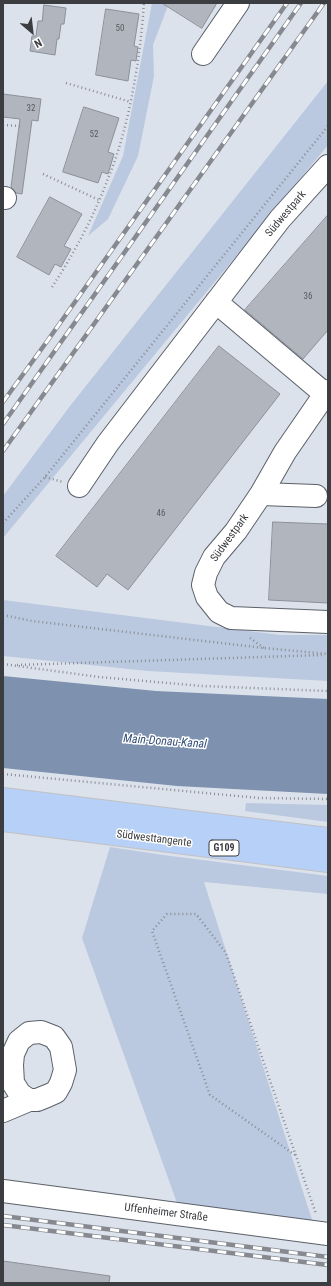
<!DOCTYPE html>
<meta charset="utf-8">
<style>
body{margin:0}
#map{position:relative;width:331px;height:1286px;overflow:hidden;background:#dce2eb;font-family:"Roboto Condensed",sans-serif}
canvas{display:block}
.frame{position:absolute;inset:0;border:4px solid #3b3d40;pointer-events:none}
.north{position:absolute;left:12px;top:12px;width:40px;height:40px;-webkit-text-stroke:3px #fff;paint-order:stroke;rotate:152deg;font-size:11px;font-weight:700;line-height:16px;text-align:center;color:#3b3d40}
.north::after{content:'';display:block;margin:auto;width:14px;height:18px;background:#3b3d40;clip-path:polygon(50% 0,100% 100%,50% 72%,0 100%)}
</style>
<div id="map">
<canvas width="331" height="1286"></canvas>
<div class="frame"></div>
<div class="north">N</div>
</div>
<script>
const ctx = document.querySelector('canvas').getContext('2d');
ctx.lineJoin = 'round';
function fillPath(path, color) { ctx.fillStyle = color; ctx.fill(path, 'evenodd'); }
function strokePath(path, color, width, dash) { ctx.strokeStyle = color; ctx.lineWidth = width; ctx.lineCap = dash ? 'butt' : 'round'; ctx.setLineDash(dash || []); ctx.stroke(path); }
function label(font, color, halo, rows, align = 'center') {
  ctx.font = font + ' "Roboto Condensed",sans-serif'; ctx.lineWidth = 3; ctx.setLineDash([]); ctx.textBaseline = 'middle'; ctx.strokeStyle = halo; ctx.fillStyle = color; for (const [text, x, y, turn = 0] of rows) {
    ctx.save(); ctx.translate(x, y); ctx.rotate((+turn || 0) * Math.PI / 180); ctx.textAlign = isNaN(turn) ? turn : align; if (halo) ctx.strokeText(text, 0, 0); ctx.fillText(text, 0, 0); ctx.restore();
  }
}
fillPath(new Path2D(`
 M 152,3 L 169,3 L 153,45 L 154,76 L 138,156 L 108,219 L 88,236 L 123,156 Z
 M 328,81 L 328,145 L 3,538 L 3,496 L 70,406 Z
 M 3,600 L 280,635 L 328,635 L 328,681 L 148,671 L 3,656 Z
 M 246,803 L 328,805 L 328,822 L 245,811 Z
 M 110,847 L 163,855 L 328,876 L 328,894 L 204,882 L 314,1226 L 177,1203 L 82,938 Z`), '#bac8e0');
fillPath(new Path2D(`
 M 3,676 L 156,691 L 328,699 L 328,794 L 177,786 L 3,768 Z`), '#7e91ae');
const building = new Path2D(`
 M 162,3 L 217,3 L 202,28 Z
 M 44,5 L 66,8 L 64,24 L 61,24 L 59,39 L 57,39 L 55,55 L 30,51 L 32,36 L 36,36 L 38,21 L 42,21 Z
 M 106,9 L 139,14 L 134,46 L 138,47 L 136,61 L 131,60 L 128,81 L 96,75 Z
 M 3,94 L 41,99 L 38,121 L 32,120 L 22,194 L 16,193 L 11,187 L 20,119 L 3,117 Z
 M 84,107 L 119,118 L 108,152 L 114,154 L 108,174 L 102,172 L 98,183 L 63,172 Z
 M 50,197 L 82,214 L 64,246 L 71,249 L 61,267 L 55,264 L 49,275 L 17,257 Z
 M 328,215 L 328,330 L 303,359 L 245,310 Z
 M 219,346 L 280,394 L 128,590 L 107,574 L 97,587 L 56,556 Z
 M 273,522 L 328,524 L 328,603 L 269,600 Z
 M 3,1261 L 110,1276 L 109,1283 L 3,1283 Z`);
fillPath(building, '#b1b6be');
strokePath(building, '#8b9098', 1);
const minor = new Path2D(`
 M 203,54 L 238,3
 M 3,198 L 5,198
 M 216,302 L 325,394
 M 328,391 L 325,394 L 285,452 L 261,494 L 236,531 L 214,557 L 206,573 L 203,585 L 207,597 L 219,612 L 231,618 L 328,622
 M 79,486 L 108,443 L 280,219 L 328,166
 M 261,494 L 316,496
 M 3,1111 L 29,1100 L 37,1100 L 47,1096 L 56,1092 L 61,1083 L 65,1070 L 61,1047 L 54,1037 L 41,1032 L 29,1033 L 19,1041 L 13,1054 L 12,1065 L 13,1083 L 20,1094 L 29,1100
 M 3,1191 L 328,1234`);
const highway = new Path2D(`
 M 3,799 L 328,839
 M 3,820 L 328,861`);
strokePath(minor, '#5b6068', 24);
strokePath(highway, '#c0c1c2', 24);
strokePath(new Path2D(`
 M 66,83 L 131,102
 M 3,125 L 21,126
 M 43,174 L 99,200
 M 52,287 C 74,254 95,214 109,176 C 130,124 140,59 144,3
 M 45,477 L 63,482
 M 3,523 L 45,477 L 328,126
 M 3,615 L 32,621 L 264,648 L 328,654
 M 250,638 L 264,648
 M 3,664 L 99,677 L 202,686 L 328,691
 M 17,665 L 322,655
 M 3,774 L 259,798 L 328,799
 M 295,1155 L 210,1095 L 152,931 L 167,914 L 196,914 L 226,953 L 316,1214`), '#8a8e94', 2.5, [1, 3]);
strokePath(minor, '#fff', 22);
strokePath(highway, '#b7d0f8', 22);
const rail = new Path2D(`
 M 3,402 L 48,340 L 287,3
 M 3,424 L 301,3
 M 3,451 L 324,3
 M 3,1216 L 328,1257
 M 3,1225 L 328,1265`);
strokePath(rail, '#868a90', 4.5);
strokePath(rail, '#fff', 3, [9]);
label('9px', '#585b60', null, [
 ["50",120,29],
 ["32",31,109],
 ["52",94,135],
 ["36",308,297],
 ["46",161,514]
]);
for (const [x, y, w] of [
 [224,848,30]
]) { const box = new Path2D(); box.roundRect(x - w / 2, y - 8, w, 16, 3); ctx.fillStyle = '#fff'; ctx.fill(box); strokePath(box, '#3b3d40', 1); }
label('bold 10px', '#3b3d40', null, [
 ["G109",224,848]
]);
label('11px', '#3b3d40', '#fff', [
 ["Südwestpark",286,214,-50],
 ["Südwestpark",230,538,-54],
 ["Südwesttangente",154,839,7],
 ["Uffenheimer Straße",166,1213,7]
]);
label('italic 12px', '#344f7a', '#fff', [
 ["Main-Donau-Kanal",165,742,4]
]);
</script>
